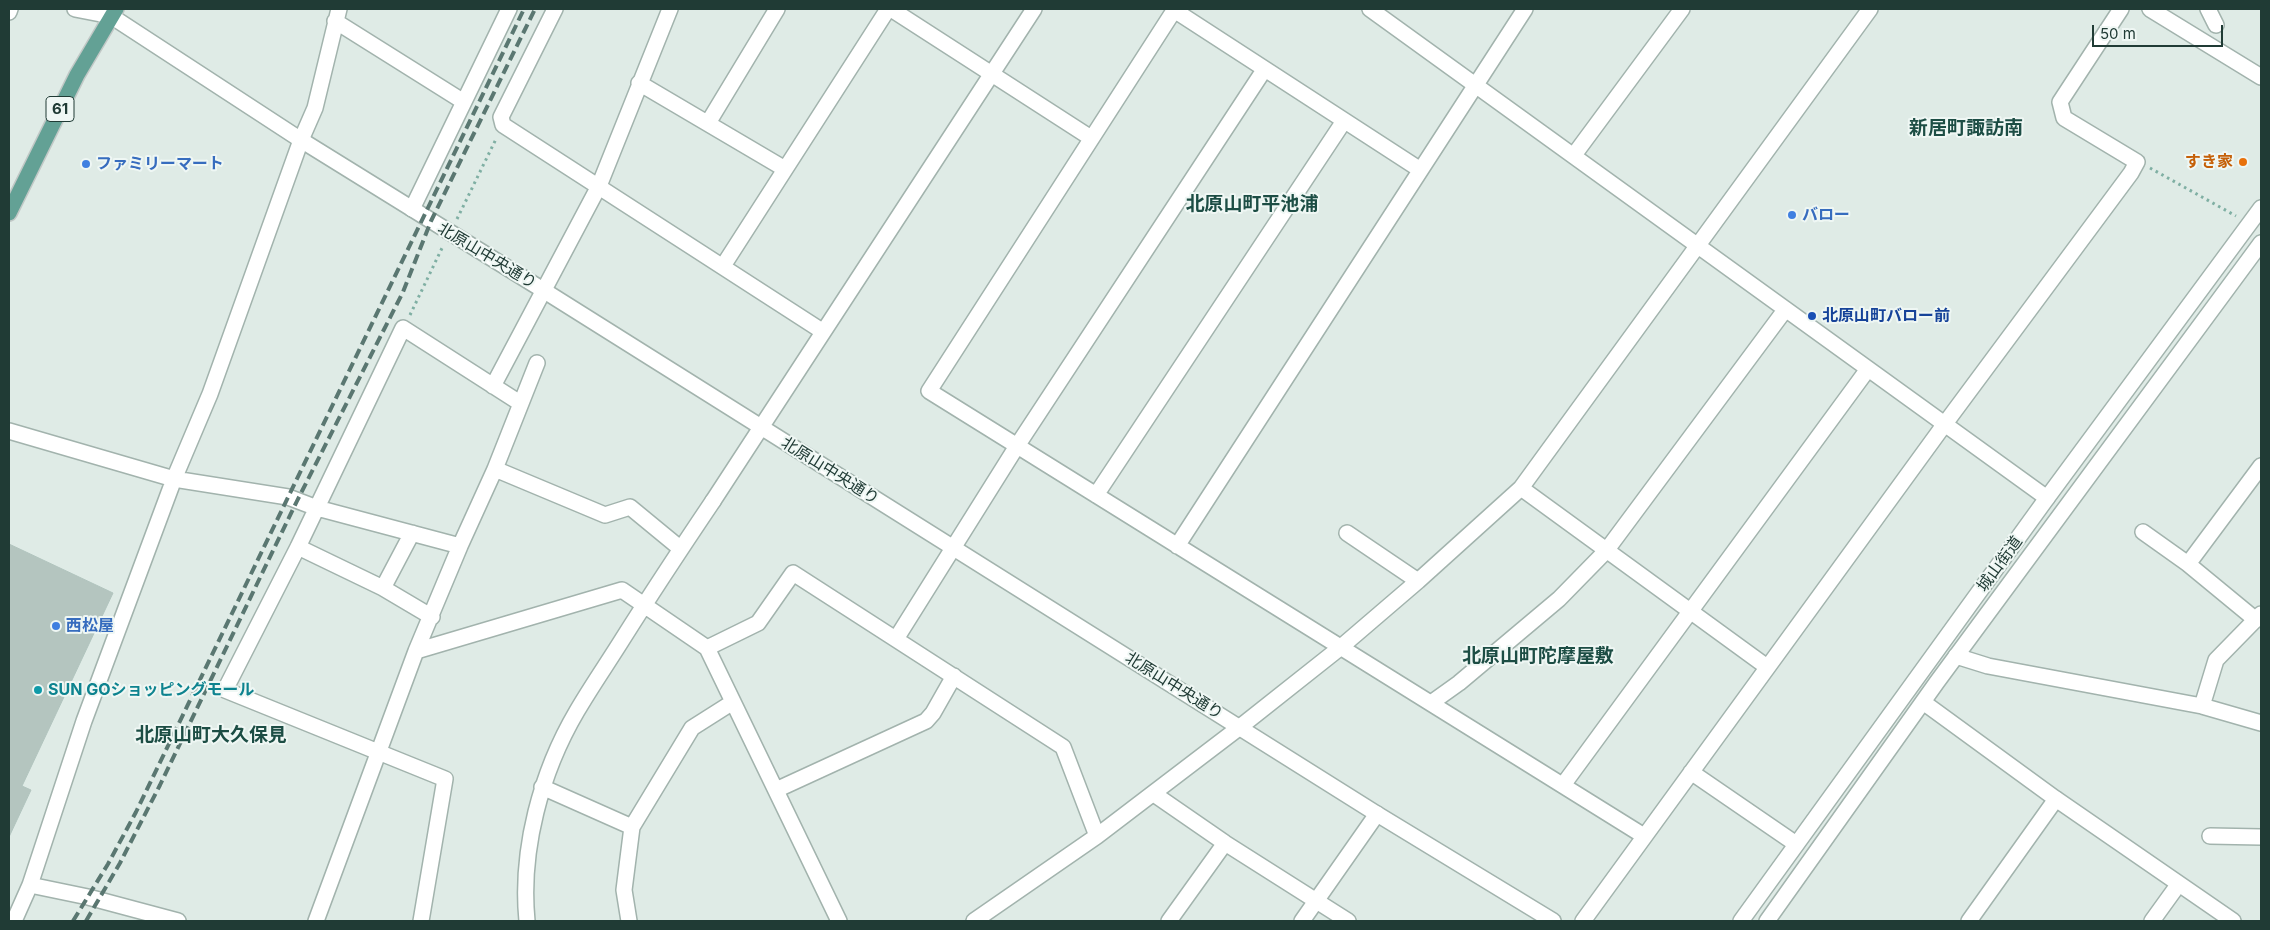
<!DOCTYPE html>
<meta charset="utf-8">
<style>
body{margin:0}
#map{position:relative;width:2270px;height:930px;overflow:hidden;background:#dfebe6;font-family:Inter,sans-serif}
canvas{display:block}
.frame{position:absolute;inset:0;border:10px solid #203b35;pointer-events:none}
.scale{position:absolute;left:2092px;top:25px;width:131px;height:22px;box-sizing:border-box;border:2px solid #203b35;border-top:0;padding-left:6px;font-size:15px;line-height:18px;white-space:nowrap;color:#203b35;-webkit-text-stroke:4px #eff7f4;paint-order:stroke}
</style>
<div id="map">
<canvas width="2270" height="930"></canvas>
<div class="frame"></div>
<div class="scale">50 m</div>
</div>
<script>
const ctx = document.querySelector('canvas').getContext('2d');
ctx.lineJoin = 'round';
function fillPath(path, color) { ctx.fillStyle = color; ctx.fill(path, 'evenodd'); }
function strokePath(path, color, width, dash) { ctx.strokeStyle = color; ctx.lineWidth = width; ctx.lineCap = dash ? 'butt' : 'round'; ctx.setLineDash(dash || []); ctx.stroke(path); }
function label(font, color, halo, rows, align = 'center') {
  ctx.font = font + ' Inter,"Noto Sans JP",sans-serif'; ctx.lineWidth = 4; ctx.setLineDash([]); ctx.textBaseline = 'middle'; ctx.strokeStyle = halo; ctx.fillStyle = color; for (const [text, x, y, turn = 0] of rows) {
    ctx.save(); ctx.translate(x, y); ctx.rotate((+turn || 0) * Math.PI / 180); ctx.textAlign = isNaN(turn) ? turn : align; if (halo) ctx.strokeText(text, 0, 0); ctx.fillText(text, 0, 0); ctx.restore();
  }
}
const building = new Path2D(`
 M 9,544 L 113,593 L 22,786 L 31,790 L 9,837 Z`);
fillPath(building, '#b4c5bf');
strokePath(building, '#b1c4be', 1);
const minor = new Path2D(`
 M 75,9 L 111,16
 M 555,9 L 501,117 L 503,125 L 822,331
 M 891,9 L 1091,138
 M 1175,9 L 929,391 L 1644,836
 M 1370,9 L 2047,498
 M 2208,9 L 2216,25
 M 1174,10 L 1419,169
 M 9,12 L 10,9
 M 335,21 L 464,102
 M 639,83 L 785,169
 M 708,123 L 777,9
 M 1574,155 L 1682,9
 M 412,209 L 509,9
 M 723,266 L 888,9
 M 493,386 L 599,186 L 670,9
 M 9,431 L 174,479 L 288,497 L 317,508 L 460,546
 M 495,469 L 605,515 L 630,507 L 681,549
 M 1521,488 L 1767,667
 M 1096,495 L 1344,121
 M 2143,532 L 2188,564 L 2256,620
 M 1347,533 L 1418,581
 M 1177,546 C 1294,367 1408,187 1525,9
 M 298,547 L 383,588 L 432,617
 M 2188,564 L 2261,466
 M 383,588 L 412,533
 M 896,639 L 1017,446 L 1264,70
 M 707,648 L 839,921
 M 416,651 L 622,590 L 707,648 L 758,623 L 793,573 L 1063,747 L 1097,836
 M 1956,656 L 1988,666 L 2202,706 L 2261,723
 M 1431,703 L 1459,683 L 1559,599 L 1606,551 L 1785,310
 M 2202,706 L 2216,660 L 2261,614
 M 1691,772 L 1796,844
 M 1563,785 L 1868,369
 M 542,787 L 632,827
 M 776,790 L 926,721 L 933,713 L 954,676
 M 1154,794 L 1225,843 L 1348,921
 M 2210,836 L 2261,837
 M 30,885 L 88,897 L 178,921
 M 14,921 L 30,885 L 84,721 L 174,479 L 210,394 L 301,140 L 315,108 L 339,9
 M 316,921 L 416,651 L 460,546 L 495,469 L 537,363
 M 421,921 L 445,779 L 225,690 L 298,547 L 403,328 L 520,403
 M 527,921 C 520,850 541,772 577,711 C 591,687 607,664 622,640 C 651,594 682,547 713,501
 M 629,921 L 624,890 L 632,827 L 692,728 L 733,702
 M 974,921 L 1097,836 L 1240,727 L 1341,647 L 1418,581 L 1521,488 L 1870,9
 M 1169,921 L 1225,843
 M 1302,921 L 1377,814
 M 1583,921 L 1944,425 L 2131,173 L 2137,162 L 2064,118 L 2060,102 L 2121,9
 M 1969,921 L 2056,799
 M 2152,921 L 2178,885`);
const tertiary = new Path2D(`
 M 2150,9 L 2261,77
 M 111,16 L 301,140 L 543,290 L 1377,814 L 1553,921
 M 713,501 L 1034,9
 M 1923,702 L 2056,799 L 2233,921
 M 1741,921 L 2047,498 L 2261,208
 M 1767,921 L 1937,682 L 2261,243`);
const primary = new Path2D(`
 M 9,213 L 77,75 L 116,9`);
strokePath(minor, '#a2b3ad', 18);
strokePath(tertiary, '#a2b3ad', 18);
strokePath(primary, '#c1c8c6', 18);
strokePath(new Path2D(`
 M 2150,168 L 2236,216
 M 457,219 L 496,139
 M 410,315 L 443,246`), '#7fafa3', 3, [2.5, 4]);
strokePath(minor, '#fff', 15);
strokePath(tertiary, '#fff', 15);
strokePath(primary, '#63a195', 15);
strokePath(new Path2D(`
 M 73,921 L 108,864 L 136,812 L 524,9
 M 86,921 L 120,863 L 160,785 L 297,501 L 403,292 L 431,221 L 535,9`), '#5a7771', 4, [10, 5]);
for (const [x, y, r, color] of [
 [2243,162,5,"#e8710a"],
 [86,164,5,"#3f7fe0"],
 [1792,215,5,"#3f7fe0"],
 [1812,316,5,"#1a4fb4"],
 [56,626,5,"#3f7fe0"],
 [38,690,5,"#0f9aa8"]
]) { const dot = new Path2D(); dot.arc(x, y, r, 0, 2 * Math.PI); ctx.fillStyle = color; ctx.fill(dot); strokePath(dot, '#eff7f4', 2); }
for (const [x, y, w] of [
 [60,109,28]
]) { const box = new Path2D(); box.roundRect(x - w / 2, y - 12.5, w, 25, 4); ctx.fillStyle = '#eff7f4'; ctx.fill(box); strokePath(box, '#203b35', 1); }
label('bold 15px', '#203b35', null, [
 ["61",60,109]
]);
label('bold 16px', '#c56008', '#eff7f4', [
 ["すき家",2233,162]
], 'right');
label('bold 16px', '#366cbe', '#eff7f4', [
 ["ファミリーマート",96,164],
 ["バロー",1802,215],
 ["西松屋",66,626]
], 'left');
label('16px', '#203b35', '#eff7f4', [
 ["北原山中央通り",487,256,31],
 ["北原山中央通り",830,471,32],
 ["城山街道",2000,564,-54],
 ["北原山中央通り",1174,686,32]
]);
label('bold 16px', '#164399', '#eff7f4', [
 ["北原山町バロー前",1822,316]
], 'left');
label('bold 16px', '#0d838f', '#eff7f4', [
 ["SUN GOショッピングモール",48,690]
], 'left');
label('bold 19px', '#1c4d44', '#eff7f4', [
 ["新居町諏訪南",1966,128],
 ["北原山町平池浦",1252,204],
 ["北原山町陀摩屋敷",1538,656],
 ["北原山町大久保見",211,735]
]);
</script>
